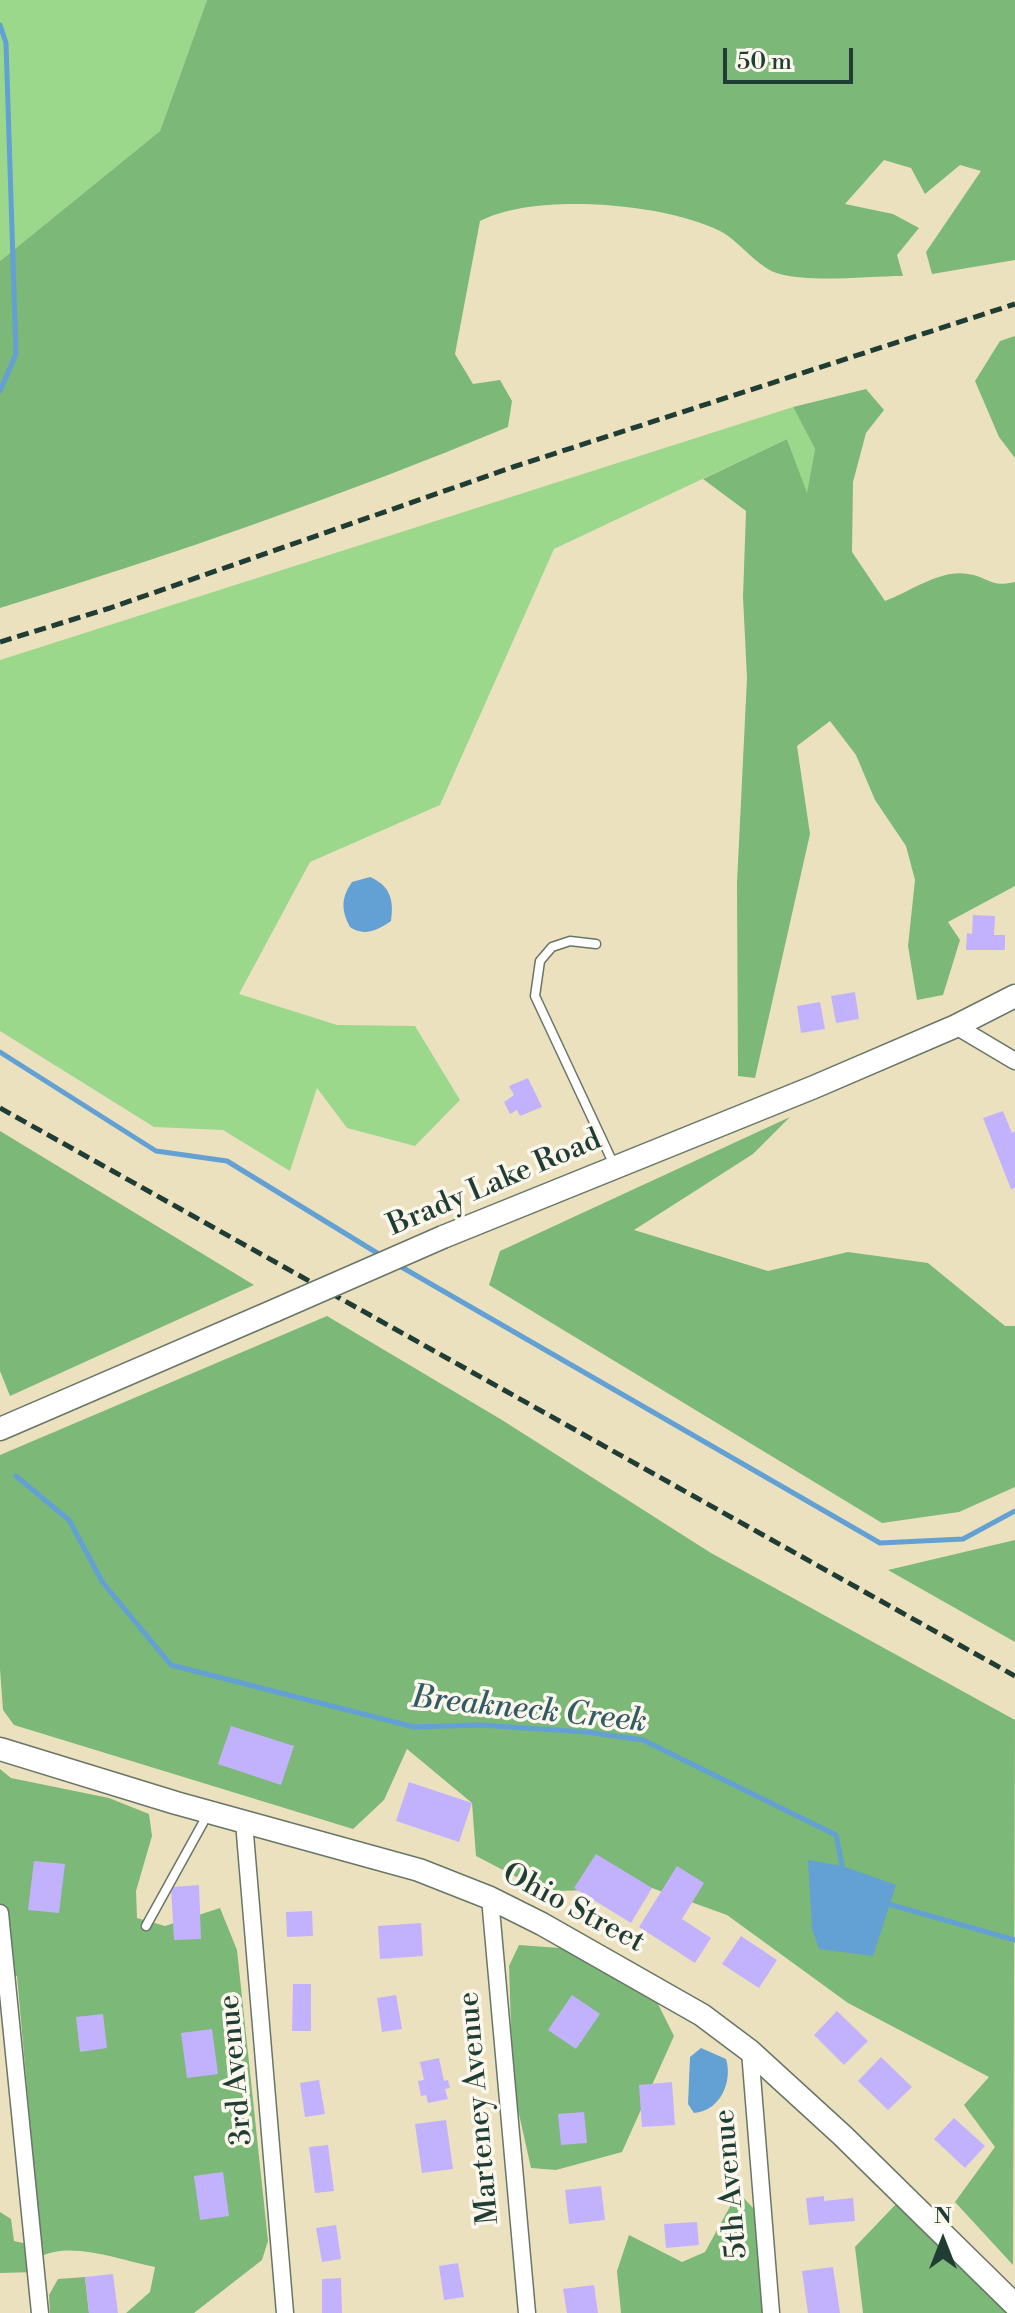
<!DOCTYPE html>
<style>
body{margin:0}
#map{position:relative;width:1015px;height:2313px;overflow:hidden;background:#ece1bf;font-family:"Libre Bodoni",serif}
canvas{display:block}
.north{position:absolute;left:903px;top:2201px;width:80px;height:80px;-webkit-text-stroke:6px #fbf7ec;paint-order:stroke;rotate:0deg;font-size:22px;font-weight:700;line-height:32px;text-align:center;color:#1f3d34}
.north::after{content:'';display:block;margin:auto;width:28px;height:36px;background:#1f3d34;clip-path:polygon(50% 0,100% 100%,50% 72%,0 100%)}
.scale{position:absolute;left:723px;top:48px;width:130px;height:36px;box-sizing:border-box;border:4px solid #1f3d34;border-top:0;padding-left:10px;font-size:24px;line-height:28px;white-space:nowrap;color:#1f3d34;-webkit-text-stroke:6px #fbf7ec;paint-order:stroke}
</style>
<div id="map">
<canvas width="1015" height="2313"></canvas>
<div class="north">N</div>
<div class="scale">50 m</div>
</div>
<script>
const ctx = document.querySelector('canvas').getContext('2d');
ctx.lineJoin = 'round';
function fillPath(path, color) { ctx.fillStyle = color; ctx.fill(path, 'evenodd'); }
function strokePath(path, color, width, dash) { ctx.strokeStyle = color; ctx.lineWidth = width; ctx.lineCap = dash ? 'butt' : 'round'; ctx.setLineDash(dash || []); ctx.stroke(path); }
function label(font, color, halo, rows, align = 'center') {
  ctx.font = font + ' "Libre Bodoni",serif'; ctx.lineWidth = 7; ctx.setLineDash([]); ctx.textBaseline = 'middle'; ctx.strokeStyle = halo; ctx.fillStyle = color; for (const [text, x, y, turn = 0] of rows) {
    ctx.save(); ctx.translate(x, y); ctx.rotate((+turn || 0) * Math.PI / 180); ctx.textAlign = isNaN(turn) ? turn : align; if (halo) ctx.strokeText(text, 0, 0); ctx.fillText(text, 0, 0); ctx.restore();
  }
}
fillPath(new Path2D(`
 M 0,0 L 207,0 L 160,131 L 0,261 Z
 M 793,407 L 815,449 L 807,495 L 787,439 L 554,549 L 440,805 L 310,862 L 239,994 L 337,1025 L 415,1026 L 460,1100 L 415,1146 L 347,1128 L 317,1088 L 290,1171 L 223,1130 L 154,1127 L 0,1031 L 0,660 Z`), '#9bd88c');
fillPath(new Path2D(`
 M 207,0 L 1015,0 L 1015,260 L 932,274 L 926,252 L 981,171 L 960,165 L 925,194 L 911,168 L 884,160 L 845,204 L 893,214 L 919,228 L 897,255 L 903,276 C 867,276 814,283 780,274 C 758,269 740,241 720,231 C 665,203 535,192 480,221 L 455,354 L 473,384 L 500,380 L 512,401 L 508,427 C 342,496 172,555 0,608 L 0,261 L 160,131 Z
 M 1015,336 L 1015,458 L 999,437 L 975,381 L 1000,341 Z
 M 866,389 L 884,410 L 866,433 L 853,482 L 852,552 L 885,601 C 910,592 940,569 968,574 C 989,577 990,588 1015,582 L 1015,886 L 948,922 L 960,940 L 943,995 L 917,1000 L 908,946 L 915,880 L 906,846 L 875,800 L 856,755 L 830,721 L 797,746 L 810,834 L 755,1078 L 738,1076 L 737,883 L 747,678 L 743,597 L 746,511 L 703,479 L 787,439 L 807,493 L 815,449 L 793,407 Z
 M 790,1117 L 753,1154 L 634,1230 L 768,1271 L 848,1252 L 928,1263 L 1005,1326 L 1015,1326 L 1015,1487 L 959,1512 L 882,1523 L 489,1285 L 500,1251 Z
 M 0,1131 L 254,1285 L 10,1396 L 0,1371 Z
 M 327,1316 L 502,1420 L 711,1553 L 1015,1720 L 1013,2265 L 955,2202 L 995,2147 L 964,2105 L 989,2077 L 848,2003 L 727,1915 L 652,1888 L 557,1891 L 528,1883 L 476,1856 L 472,1803 L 407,1749 L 384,1800 L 353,1829 L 14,1725 L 3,1710 L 0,1669 L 0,1455 Z
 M 1015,1540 L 1015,1642 L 888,1570 Z
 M 0,1769 L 11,1778 L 109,1798 L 149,1814 L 152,1836 L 136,1891 L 137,1918 L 165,1926 L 220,1908 L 237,1950 L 268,2241 L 262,2260 L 194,2313 L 126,2313 L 150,2292 L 155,2267 C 123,2261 73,2241 42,2256 L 17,1976 L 0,1978 Z
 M 519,1945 L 573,1949 L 656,2000 L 674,2036 L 622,2152 L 556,2170 L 531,2168 L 513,2087 L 509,1966 Z
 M 738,2192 L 755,2210 L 764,2313 L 621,2313 L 617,2271 L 629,2235 L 682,2262 L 705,2252 Z
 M 897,2203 L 1008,2313 L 863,2313 L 855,2247 Z
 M 0,2212 L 11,2219 L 14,2241 L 28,2244 L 36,2272 L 0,2273 Z
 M 85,2277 L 89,2313 L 50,2313 L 49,2295 L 58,2279 Z`), '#7cb878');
fillPath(new Path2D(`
 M 370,877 C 391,886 394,901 391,921 C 378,930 364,937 350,927 C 341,910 341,898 352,882 Z
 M 808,1860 L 842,1866 L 896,1885 L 873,1956 L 819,1949 L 812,1929 Z
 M 701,2048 L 726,2059 C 733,2082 720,2111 694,2113 L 688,2104 L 690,2057 Z`), '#63a0d4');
strokePath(new Path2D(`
 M 0,25 L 6,43 L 16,354 L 0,391
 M 0,1052 L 156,1151 L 227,1161 L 382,1256
 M 398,1265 L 880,1543 L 963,1539 L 1015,1511
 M 16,1476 L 69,1520 L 103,1583 L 171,1665 L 414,1727 L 480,1725 L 586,1732 L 643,1740 L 836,1835 L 843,1870
 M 885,1903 L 1015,1940`), '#63a0d4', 5);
fillPath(new Path2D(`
 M 973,915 L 995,916 L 994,935 L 1005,935 L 1005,950 L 966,950 L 967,933 L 972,934 Z
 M 855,992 L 859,1019 L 836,1023 L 831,996 Z
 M 820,1002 L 825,1029 L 801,1033 L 797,1006 Z
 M 528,1078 L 542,1107 L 520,1116 L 517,1110 L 510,1114 L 504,1102 L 514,1095 L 509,1086 Z
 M 1003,1111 L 1012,1133 L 1015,1131 L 1015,1188 L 1011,1189 L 983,1118 Z
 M 231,1726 L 294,1746 L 281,1785 L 218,1764 Z
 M 409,1782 L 472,1803 L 459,1842 L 396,1821 Z
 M 596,1854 L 652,1888 L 631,1923 L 574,1888 Z
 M 34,1861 L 65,1864 L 59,1913 L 28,1910 Z
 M 677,1866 L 704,1883 L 682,1919 L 711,1938 L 695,1963 L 639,1927 Z
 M 199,1885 L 201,1939 L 174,1940 L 171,1887 Z
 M 312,1911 L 313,1936 L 287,1937 L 286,1912 Z
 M 421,1923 L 423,1956 L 380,1959 L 378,1926 Z
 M 741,1936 L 777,1960 L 759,1988 L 722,1964 Z
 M 293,1984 L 311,1984 L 311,2031 L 292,2031 Z
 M 396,1995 L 402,2029 L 382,2032 L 377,1998 Z
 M 572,1995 L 600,2014 L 576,2049 L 548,2030 Z
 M 837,2011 L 868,2041 L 844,2065 L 814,2035 Z
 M 103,2014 L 107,2048 L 80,2052 L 76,2017 Z
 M 212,2029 L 218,2074 L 187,2078 L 181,2033 Z
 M 881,2057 L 912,2087 L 888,2110 L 858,2081 Z
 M 439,2058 L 444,2081 L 448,2080 L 450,2088 L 445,2089 L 448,2099 L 428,2103 L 426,2095 L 421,2096 L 418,2081 L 424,2080 L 420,2062 Z
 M 319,2080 L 325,2114 L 305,2117 L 300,2083 Z
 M 672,2082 L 675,2125 L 642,2127 L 639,2085 Z
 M 584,2112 L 587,2143 L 561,2145 L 558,2114 Z
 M 954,2118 L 985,2146 L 965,2168 L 934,2139 Z
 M 446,2120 L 453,2169 L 422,2173 L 415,2124 Z
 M 328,2145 L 334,2191 L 315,2193 L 309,2147 Z
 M 223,2172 L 229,2216 L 200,2220 L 194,2176 Z
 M 601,2186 L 605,2220 L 569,2224 L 565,2190 Z
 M 824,2196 L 824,2201 L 853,2198 L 855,2221 L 809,2225 L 806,2198 Z
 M 697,2222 L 699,2245 L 666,2248 L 664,2224 Z
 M 336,2225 L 341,2259 L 322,2262 L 316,2228 Z
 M 458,2263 L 464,2297 L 444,2300 L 439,2266 Z
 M 833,2267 L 840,2313 L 808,2313 L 802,2271 Z
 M 113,2274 L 118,2313 L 89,2313 L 85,2277 Z
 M 341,2278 L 342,2313 L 322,2313 L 322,2279 Z
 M 594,2285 L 598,2313 L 567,2313 L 563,2289 Z`), '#c2b2fd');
const lane = new Path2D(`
 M 596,944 L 570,941 L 552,947 L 540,961 L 535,996 L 614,1165
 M 146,1926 L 209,1812`);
const street = new Path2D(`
 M 956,1026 L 1015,1061
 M 244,1822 L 285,2313
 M 490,1898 L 527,2313
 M 0,1913 L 40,2313
 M 750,2051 L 771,2313`);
const secondary = new Path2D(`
 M 443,1237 L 814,1087 L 956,1026 L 1015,996
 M 0,1429 L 276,1310
 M 0,1749 L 176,1803 L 419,1870 L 490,1898 L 542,1924 L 702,2015 L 750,2051 L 843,2136 L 1015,2305`);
strokePath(lane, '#677665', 11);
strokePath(street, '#677665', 19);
strokePath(secondary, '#677665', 25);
strokePath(lane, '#fff', 8);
strokePath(street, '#fff', 16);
strokePath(secondary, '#fff', 22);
strokePath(new Path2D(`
 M 0,642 L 110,608 L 513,467 L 1015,304
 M 0,1108 L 1015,1676`), '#1f3d34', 5, [12, 6]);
const secondaryBridge = new Path2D(`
 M 276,1310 L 443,1237`);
strokePath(secondaryBridge, '#677665', 25, []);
strokePath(secondaryBridge, '#fff', 22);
label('30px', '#1f3d34', '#fbf7ec', [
 ["Brady Lake Road",495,1184,-23],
 ["Ohio Street",573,1909,28],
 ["3rd Avenue",237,2070,-95],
 ["Marteney Avenue",480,2108,-95],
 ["5th Avenue",732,2184,-95]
]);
label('italic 32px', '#335b64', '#fbf7ec', [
 ["Breakneck Creek",529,1711,6]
]);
</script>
